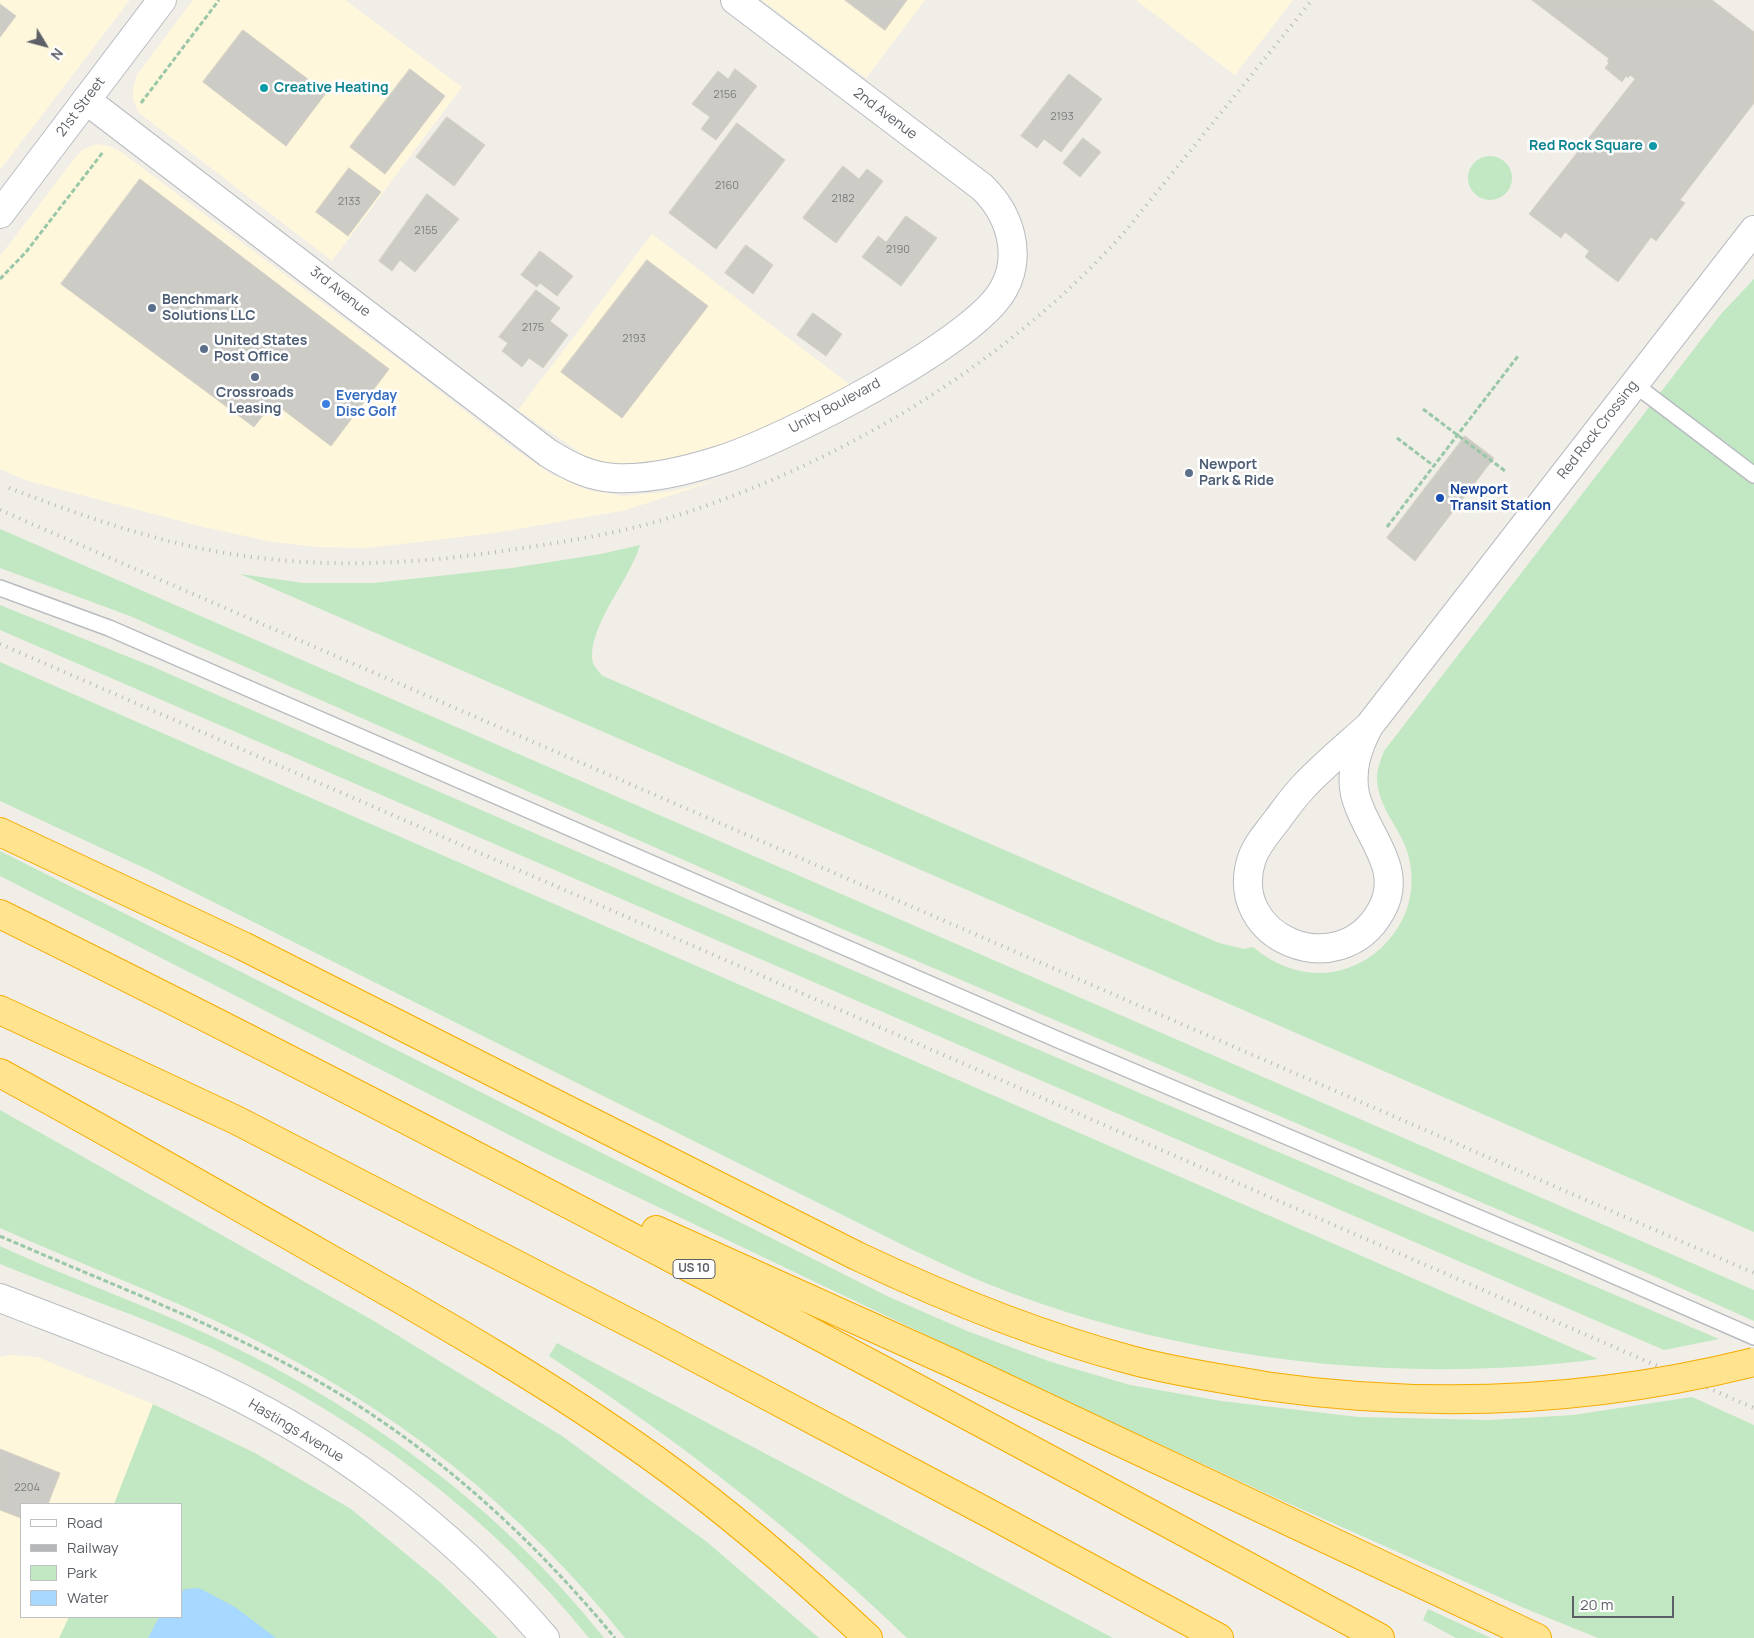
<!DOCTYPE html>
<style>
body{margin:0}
#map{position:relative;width:1754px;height:1638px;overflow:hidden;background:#f0eee6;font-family:Manrope,sans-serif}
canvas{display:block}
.legend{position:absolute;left:20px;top:1503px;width:162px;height:115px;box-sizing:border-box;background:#fff;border:1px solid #bec0c2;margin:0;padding:6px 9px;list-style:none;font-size:15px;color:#5d6167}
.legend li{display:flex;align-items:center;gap:10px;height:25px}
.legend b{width:25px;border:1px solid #bec0c2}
.north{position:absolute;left:20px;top:20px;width:50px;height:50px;-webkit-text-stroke:4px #fff;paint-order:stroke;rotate:127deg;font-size:14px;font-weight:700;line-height:20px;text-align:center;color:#5d6167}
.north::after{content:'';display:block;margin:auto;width:18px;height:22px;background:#5d6167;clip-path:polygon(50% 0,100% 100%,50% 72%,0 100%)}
.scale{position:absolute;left:1572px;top:1596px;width:102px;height:22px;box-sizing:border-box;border:2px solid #5d6167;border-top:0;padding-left:6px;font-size:15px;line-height:18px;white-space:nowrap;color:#5d6167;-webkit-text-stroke:4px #fff;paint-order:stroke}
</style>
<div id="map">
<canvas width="1754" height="1638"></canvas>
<ul class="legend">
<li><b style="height:6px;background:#fff"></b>Road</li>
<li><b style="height:6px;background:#b6b7b8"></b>Railway</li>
<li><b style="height:14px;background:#c1e8c2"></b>Park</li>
<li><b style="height:14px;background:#a7d8ff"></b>Water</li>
</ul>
<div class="north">N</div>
<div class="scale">20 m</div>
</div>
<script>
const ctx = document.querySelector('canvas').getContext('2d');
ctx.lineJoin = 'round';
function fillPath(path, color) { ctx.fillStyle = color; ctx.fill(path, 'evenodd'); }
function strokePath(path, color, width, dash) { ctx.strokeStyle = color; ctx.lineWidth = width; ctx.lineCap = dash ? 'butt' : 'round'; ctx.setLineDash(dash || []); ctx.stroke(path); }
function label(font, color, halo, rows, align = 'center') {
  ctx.font = font + ' Manrope,sans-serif'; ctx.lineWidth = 5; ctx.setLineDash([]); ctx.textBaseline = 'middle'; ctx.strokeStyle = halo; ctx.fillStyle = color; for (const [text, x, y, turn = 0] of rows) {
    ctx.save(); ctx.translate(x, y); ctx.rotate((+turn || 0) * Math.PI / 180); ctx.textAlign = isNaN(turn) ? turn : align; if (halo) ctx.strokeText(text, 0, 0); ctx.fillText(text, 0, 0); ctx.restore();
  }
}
fillPath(new Path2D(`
 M 0,0 L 130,0 L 0,170 Z
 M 193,0 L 345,0 L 462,87 L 332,261 L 138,112 L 133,99 L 133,88 L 137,75 Z
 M 762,0 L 925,0 L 866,78 Z
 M 1136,0 L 1293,0 L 1235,75 Z
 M 98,144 L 112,147 L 121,152 L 411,369 L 510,446 L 551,474 L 588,490 L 623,496 L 674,491 L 723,478 L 626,510 L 495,533 L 367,548 L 316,547 L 273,542 L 203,527 L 28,481 L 0,469 L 0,256 L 75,158 L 83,149 Z
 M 652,234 L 850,385 L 750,437 L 677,459 L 634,465 L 607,463 L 584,455 L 518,410 Z
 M 11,1355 L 37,1357 L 163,1408 L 124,1504 L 21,1504 L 21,1617 L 78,1617 L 70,1638 L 0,1638 L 0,1357 Z`), '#fff7dc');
fillPath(new Path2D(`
 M1468 178a22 22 0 1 1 44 0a22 22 0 1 1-44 0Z
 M 1754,279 L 1754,1232 L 240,574 L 304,583 L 374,583 L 512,568 L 601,554 L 640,545 C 630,579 592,621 592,656 C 592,665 597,670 603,676 L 1219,943 L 1244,949 L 1253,947 C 1273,964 1297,974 1323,973 C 1345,972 1369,961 1384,945 C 1412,918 1420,875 1402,839 C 1393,821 1378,802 1377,780 C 1376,770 1381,760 1384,751 L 1721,314 Z
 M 0,529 L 1754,1290 L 1754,1321 L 1656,1277 L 779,902 L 130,616 L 0,568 Z
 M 0,605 L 151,666 C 672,895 1196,1117 1719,1339 L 1664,1350 L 0,630 Z
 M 0,662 L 208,753 L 1598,1359 C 1395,1386 1173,1359 983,1282 C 959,1272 935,1260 911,1249 L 153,872 L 0,801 Z
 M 0,851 L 889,1297 L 967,1331 L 1051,1362 L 1130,1385 L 1221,1401 L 1358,1417 L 1489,1420 L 1573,1415 L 1692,1397 L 1754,1425 L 1754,1638 L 1598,1638 L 1524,1608 L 1272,1496 L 1006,1373 L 543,1152 L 0,876 Z
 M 0,1110 L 374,1321 L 562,1436 L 707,1542 L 819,1638 L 625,1638 C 521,1507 391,1406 241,1333 C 162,1294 80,1264 0,1228 Z
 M 0,1246 C 69,1278 140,1303 209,1335 C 361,1406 500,1506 604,1638 L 589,1638 C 489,1513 356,1416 211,1348 C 142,1316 70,1293 0,1264 Z
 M 557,1343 L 1113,1638 L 907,1638 C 797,1532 677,1439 549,1356 Z
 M 153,1404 L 255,1453 L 351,1509 L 440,1582 L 498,1638 L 59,1638 L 69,1617 L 181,1617 L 181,1504 L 114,1504 Z
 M 1428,1609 L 1491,1638 L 1456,1638 L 1423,1620 Z`), '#c1e8c2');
fillPath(new Path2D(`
 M 199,1588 L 235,1607 L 276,1638 L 148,1638 L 159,1617 L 181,1617 L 181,1592 L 186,1589 Z`), '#a7d8ff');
const building = new Path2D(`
 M 845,0 L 907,0 L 885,30 Z
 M 1532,0 L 1712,0 L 1754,32 L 1754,103 L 1680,200 L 1685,203 L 1656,241 L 1651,237 L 1618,282 L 1585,257 L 1589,251 L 1565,232 L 1561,238 L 1529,214 L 1635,79 L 1630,75 L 1628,78 L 1626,76 L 1622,82 L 1605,68 L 1609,63 L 1607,61 L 1609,59 Z
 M 0,4 L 16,16 L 0,37 Z
 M 243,30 L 326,93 L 286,146 L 203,82 Z
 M 410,69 L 445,96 L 385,174 L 350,147 Z
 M 735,69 L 757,86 L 716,140 L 701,129 L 710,117 L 692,104 L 718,71 L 728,79 Z
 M 1069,74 L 1102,99 L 1061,152 L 1044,139 L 1037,148 L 1021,136 Z
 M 447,117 L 485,145 L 454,186 L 416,157 Z
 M 737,123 L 785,160 L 716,249 L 669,213 Z
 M 1083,138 L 1101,152 L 1080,177 L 1063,163 Z
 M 843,166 L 859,179 L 867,169 L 883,181 L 836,243 L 803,218 Z
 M 349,168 L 381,192 L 348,236 L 316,212 Z
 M 140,179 L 389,369 L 331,446 L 273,402 L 254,427 L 61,284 Z
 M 427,194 L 459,219 L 415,272 L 400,260 L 392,271 L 379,261 Z
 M 906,216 L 937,238 L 901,286 L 862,257 L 878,236 L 886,242 Z
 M 746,245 L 773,265 L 753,294 L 725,273 Z
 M 540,251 L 573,276 L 557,296 L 540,283 L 537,287 L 521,275 Z
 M 647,260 L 708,306 L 622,418 L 561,372 Z
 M 536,290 L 560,308 L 550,321 L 568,335 L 543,368 L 529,358 L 522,367 L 502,351 L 508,343 L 499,337 Z
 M 813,313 L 842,334 L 826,356 L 797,335 Z
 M 1465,436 L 1494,458 L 1415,561 L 1387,538 Z
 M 0,1449 L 60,1473 L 48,1504 L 21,1504 L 21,1518 L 0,1510 Z`);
fillPath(building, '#cdcbc5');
strokePath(building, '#d5d0c3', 1);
const lane = new Path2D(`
 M 1634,384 L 1754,475
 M 0,588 L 109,628 L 1061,1041 L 1569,1256 L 1754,1337`);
const street = new Path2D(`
 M 86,100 L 548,453 C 569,466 590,477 615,478 C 651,480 689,470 723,459 C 785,439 972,344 1003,290 C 1023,255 1010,214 982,187 L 735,0
 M 1369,726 C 1348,745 1325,764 1305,785 C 1295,795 1286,808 1277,820 C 1268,832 1257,844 1252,858 C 1225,939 1340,985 1381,911 C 1406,868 1364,834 1355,794 C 1350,769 1358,747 1369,726 L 1754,230`);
const secondary = new Path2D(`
 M 0,214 L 162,0
 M 0,1298 C 64,1323 130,1347 193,1375 C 328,1435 449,1526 545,1638`);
const highway = new Path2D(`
 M 0,832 L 243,946 L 857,1256 C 946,1298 1036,1335 1131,1360 C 1175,1372 1220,1378 1265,1386
 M 0,914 C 466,1145 923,1390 1380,1638
 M 0,1010 L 236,1120 L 651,1334 L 996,1517 L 1219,1638
 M 0,1073 C 112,1134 222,1197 332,1260 C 443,1323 553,1386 656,1460 C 731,1514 801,1575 868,1638
 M 656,1230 L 954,1364 L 1537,1638`);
strokePath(lane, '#b8bbc0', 18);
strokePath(street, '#b8bbc0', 30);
strokePath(secondary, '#b9bcc2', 30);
strokePath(highway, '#f6ab00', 30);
strokePath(new Path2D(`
 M 141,103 L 219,0
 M 0,279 L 26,252 L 103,152
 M 1423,409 L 1505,471
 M 1397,438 L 1434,466
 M 1387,527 L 1518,356
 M 0,1236 C 122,1290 252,1336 365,1410 C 461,1473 542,1550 615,1638`), '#99c7a7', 3, [5, 2.5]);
strokePath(lane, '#fff', 15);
strokePath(street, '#fff', 28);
strokePath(secondary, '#fff', 28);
strokePath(highway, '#ffe38e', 28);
strokePath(new Path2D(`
 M 9,488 C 85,517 164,545 245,556 C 328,568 413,564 496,552 C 550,544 606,536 659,521 C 833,469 1008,365 1128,228 L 1312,0
 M 0,510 L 1754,1273
 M 0,644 L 1754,1408`), '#b6b7b8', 4, [1, 6]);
const highwayBridge = new Path2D(`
 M 1265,1386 C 1428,1409 1594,1402 1754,1362`);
strokePath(highwayBridge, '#f6ab00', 30, []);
strokePath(highwayBridge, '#ffe38e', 28);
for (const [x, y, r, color] of [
 [264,88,5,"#0f9aa8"],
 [1653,146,5,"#0f9aa8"],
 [152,308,5,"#5c6f8a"],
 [204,349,5,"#5c6f8a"],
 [255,377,5,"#5c6f8a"],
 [326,404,5,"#3f7fe0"],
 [1189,473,5,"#5c6f8a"],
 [1440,498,5,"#1a4fb4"]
]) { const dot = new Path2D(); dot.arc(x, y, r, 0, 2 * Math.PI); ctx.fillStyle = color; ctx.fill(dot); strokePath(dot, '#fff', 2); }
label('11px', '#797c7e', null, [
 ["2156",725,95],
 ["2193",1062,117],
 ["2160",727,186],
 ["2182",843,199],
 ["2133",349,202],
 ["2155",426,231],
 ["2190",898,250],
 ["2175",533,328],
 ["2193",634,339],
 ["2204",27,1488]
]);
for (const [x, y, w] of [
 [694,1269,42]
]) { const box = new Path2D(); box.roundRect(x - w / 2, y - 9.5, w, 19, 4); ctx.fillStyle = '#fff'; ctx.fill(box); strokePath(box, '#5d6167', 1); }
label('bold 12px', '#5d6167', null, [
 ["US 10",694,1269]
]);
label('bold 14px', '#0d838f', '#fff', [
 ["Creative Heating",274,88],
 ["Red Rock Square",1643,146,"right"]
], 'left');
label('14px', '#5d6167', '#fff', [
 ["21st Street",81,107,-53],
 ["2nd Avenue",885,114,37],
 ["3rd Avenue",340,292,38],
 ["Unity Boulevard",835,406,-28],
 ["Red Rock Crossing",1598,430,-52],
 ["Hastings Avenue",296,1431,31]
]);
label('bold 14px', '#4e5e75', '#fff', [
 ["Benchmark",162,300],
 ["Solutions LLC",162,316],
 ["United States",214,341],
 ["Post Office",214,357],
 ["Crossroads",255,393,"center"],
 ["Leasing",255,409,"center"],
 ["Newport",1199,465],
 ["Park & Ride",1199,481]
], 'left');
label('bold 14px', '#366cbe', '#fff', [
 ["Everyday",336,396],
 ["Disc Golf",336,412]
], 'left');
label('bold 14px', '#164399', '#fff', [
 ["Newport",1450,490],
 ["Transit Station",1450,506]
], 'left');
</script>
